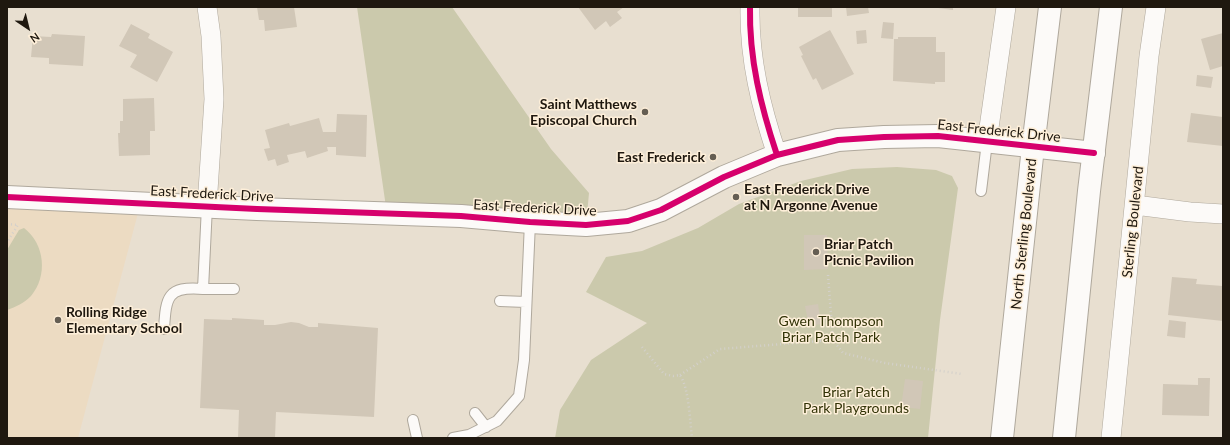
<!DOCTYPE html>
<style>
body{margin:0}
#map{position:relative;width:1230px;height:445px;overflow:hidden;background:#e8dfd0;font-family:Lato,sans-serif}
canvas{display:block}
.frame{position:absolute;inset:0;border:8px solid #1f180f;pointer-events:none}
.north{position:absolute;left:8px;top:8px;width:40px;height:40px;-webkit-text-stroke:3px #feefd9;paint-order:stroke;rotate:145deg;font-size:11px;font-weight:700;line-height:16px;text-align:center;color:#1f180f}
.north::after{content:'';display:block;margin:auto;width:14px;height:18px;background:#1f180f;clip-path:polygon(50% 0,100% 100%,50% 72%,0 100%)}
</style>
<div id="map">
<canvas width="1230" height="445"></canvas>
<div class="frame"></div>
<div class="north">N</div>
</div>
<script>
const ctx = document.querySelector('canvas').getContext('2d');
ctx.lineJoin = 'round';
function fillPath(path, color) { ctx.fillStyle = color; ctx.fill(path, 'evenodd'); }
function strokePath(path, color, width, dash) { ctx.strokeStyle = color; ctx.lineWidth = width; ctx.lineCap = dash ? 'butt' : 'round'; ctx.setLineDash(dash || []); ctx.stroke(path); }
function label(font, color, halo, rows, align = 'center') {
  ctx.font = font + ' Lato,sans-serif'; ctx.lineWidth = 3; ctx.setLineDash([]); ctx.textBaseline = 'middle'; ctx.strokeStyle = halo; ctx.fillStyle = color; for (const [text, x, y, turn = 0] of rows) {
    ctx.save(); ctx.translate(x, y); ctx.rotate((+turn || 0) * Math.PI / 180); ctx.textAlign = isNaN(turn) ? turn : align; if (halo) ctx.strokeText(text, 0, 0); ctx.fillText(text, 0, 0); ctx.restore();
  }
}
fillPath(new Path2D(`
 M 7,197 L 141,202 L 78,438 L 7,438 Z`), '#ecdbc2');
fillPath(new Path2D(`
 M 357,7 L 452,7 L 551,149 L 589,193 L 586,225 L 387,214 Z
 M 897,167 L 936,170 L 952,176 L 958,188 L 940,320 L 928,438 L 555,438 L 560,410 L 591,360 L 647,323 L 586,292 L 606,257 L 642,251 L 698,228 L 739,204 L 801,181 L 852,169 Z
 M 24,228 C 45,244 48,276 31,296 C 24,303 16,307 7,310 L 7,250 L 19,230 Z`), '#cbc9ac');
fillPath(new Path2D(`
 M 257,7 L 294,7 L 297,27 L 265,31 L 264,20 L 259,20 Z
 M 578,7 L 624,7 L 617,12 L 622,18 L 610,27 L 606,21 L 595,30 Z
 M 798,7 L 832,7 L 832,17 L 798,17 Z
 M 846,7 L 868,7 L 869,13 L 847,16 Z
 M 938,7 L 953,7 L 953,10 L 938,8 Z
 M 883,22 L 894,23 L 893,39 L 881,38 Z
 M 131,24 L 150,34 L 148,38 L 173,52 L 157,82 L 130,67 L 137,55 L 119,46 Z
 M 830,30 L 854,74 L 822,90 L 816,78 L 813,80 L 801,56 L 803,55 L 799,47 Z
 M 866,30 L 867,43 L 857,44 L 856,31 Z
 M 1223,33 L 1223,66 L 1210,70 L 1201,39 Z
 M 52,34 L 85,36 L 83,66 L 49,64 L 49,58 L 31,57 L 33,36 L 51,37 Z
 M 898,37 L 936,37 L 936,52 L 945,52 L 945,82 L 935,82 L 935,84 L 893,81 L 894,39 L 898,39 Z
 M 1197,75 L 1213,77 L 1211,88 L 1196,86 Z
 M 154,98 L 155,131 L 150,131 L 150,155 L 119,156 L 118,133 L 120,133 L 120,121 L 123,121 L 123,99 Z
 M 1191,113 L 1223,117 L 1223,146 L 1187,142 Z
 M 337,114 L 367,115 L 366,157 L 336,155 L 336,147 L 327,147 L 328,151 L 307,158 L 305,151 L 287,155 L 289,162 L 277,166 L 275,159 L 268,161 L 264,149 L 270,148 L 265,130 L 289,123 L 290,126 L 319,118 L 323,132 L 336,132 Z
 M 804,235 L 827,235 L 828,269 L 804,270 Z
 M 1172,277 L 1197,279 L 1196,284 L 1223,286 L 1223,321 L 1168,315 Z
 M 818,304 L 821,324 L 809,326 L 805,306 Z
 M 232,318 L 264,320 L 264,325 L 275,325 L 291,322 L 299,323 L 309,327 L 318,327 L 318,323 L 378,328 L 374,417 L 276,412 L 275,438 L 238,438 L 239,410 L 200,408 L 204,319 L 232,320 Z
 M 1169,320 L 1186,322 L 1185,338 L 1167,336 Z
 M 1198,378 L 1210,378 L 1209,416 L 1162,415 L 1163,384 L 1198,385 Z
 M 905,379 L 923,381 L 920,409 L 901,407 Z`), '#d1c7b7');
const service = new Path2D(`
 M 981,191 L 987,142
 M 203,289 L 234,289
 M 500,301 L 526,302
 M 164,329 C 166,297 167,286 203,289 L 207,206
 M 475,413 L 486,427
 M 413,420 L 417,438
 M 453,438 L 469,435 L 497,421 L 519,396 L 524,360 L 530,222`);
const minor = new Path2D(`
 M 750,7 C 749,59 761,107 777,155
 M 987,142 L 1006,7
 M 1135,205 L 1190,212 L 1223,214
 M 207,206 L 214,99 L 211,36 L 207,7
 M 1111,438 L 1149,56 L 1156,7`);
const tertiary = new Path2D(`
 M 7,197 L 257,209 L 461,216 L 530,222 L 586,225 L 628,221 L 661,210 L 724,177 L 777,155 L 838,140 L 884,137 L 938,136 L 1094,153`);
const primary = new Path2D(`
 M 1002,438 L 1033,147 L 1050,7
 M 1064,438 L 1089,191 L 1111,7`);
strokePath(service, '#afa89c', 12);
strokePath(minor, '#afa89c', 20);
strokePath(tertiary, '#afa89c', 24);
strokePath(primary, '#afa89c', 24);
strokePath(new Path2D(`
 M 7,224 L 18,225 L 7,242
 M 828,275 L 833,340 L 843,353 L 885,363 L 962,374
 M 642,347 L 664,374 L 673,376 L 680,375 C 689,388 690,422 692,438
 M 680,375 L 720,349 L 833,340`), '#d3d0cb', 2.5, [1, 3]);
strokePath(service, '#fcfaf8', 10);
strokePath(minor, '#fcfaf8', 19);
strokePath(tertiary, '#fcfaf8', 22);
strokePath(primary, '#fcfaf8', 22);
strokePath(new Path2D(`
 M 750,7 C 749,59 761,107 777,155
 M 7,197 L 257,209 L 461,216 L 530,222 L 586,225 L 628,221 L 661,210 L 724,177 L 777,155 L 838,140 L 884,137 L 938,136 L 1094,153`), '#d6006c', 6);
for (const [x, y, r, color] of [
 [645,112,4,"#655e53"],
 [713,157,4,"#655e53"],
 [736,197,4,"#655e53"],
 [816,252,4,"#655e53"],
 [58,320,4,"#655e53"]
]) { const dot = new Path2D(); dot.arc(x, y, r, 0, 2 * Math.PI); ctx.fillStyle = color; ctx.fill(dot); strokePath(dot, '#feefd9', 1.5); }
label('bold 14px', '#1f180f', '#feefd9', [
 ["Saint Matthews",637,104,"right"],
 ["Episcopal Church",637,120,"right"],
 ["East Frederick",705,157,"right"],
 ["East Frederick Drive",744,189],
 ["at N Argonne Avenue",744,205],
 ["Briar Patch",824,244],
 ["Picnic Pavilion",824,260],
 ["Rolling Ridge",66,312],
 ["Elementary School",66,328]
], 'left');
label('14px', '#1f180f', '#feefd9', [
 ["East Frederick Drive",999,131,6],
 ["East Frederick Drive",212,194,3],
 ["East Frederick Drive",535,208,3],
 ["Sterling Boulevard",1133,222,-84],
 ["North Sterling Boulevard",1024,234,-84]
]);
label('14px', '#313206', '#feefd9', [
 ["Gwen Thompson",831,321],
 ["Briar Patch Park",831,337],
 ["Briar Patch",856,392],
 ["Park Playgrounds",856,408]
]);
</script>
